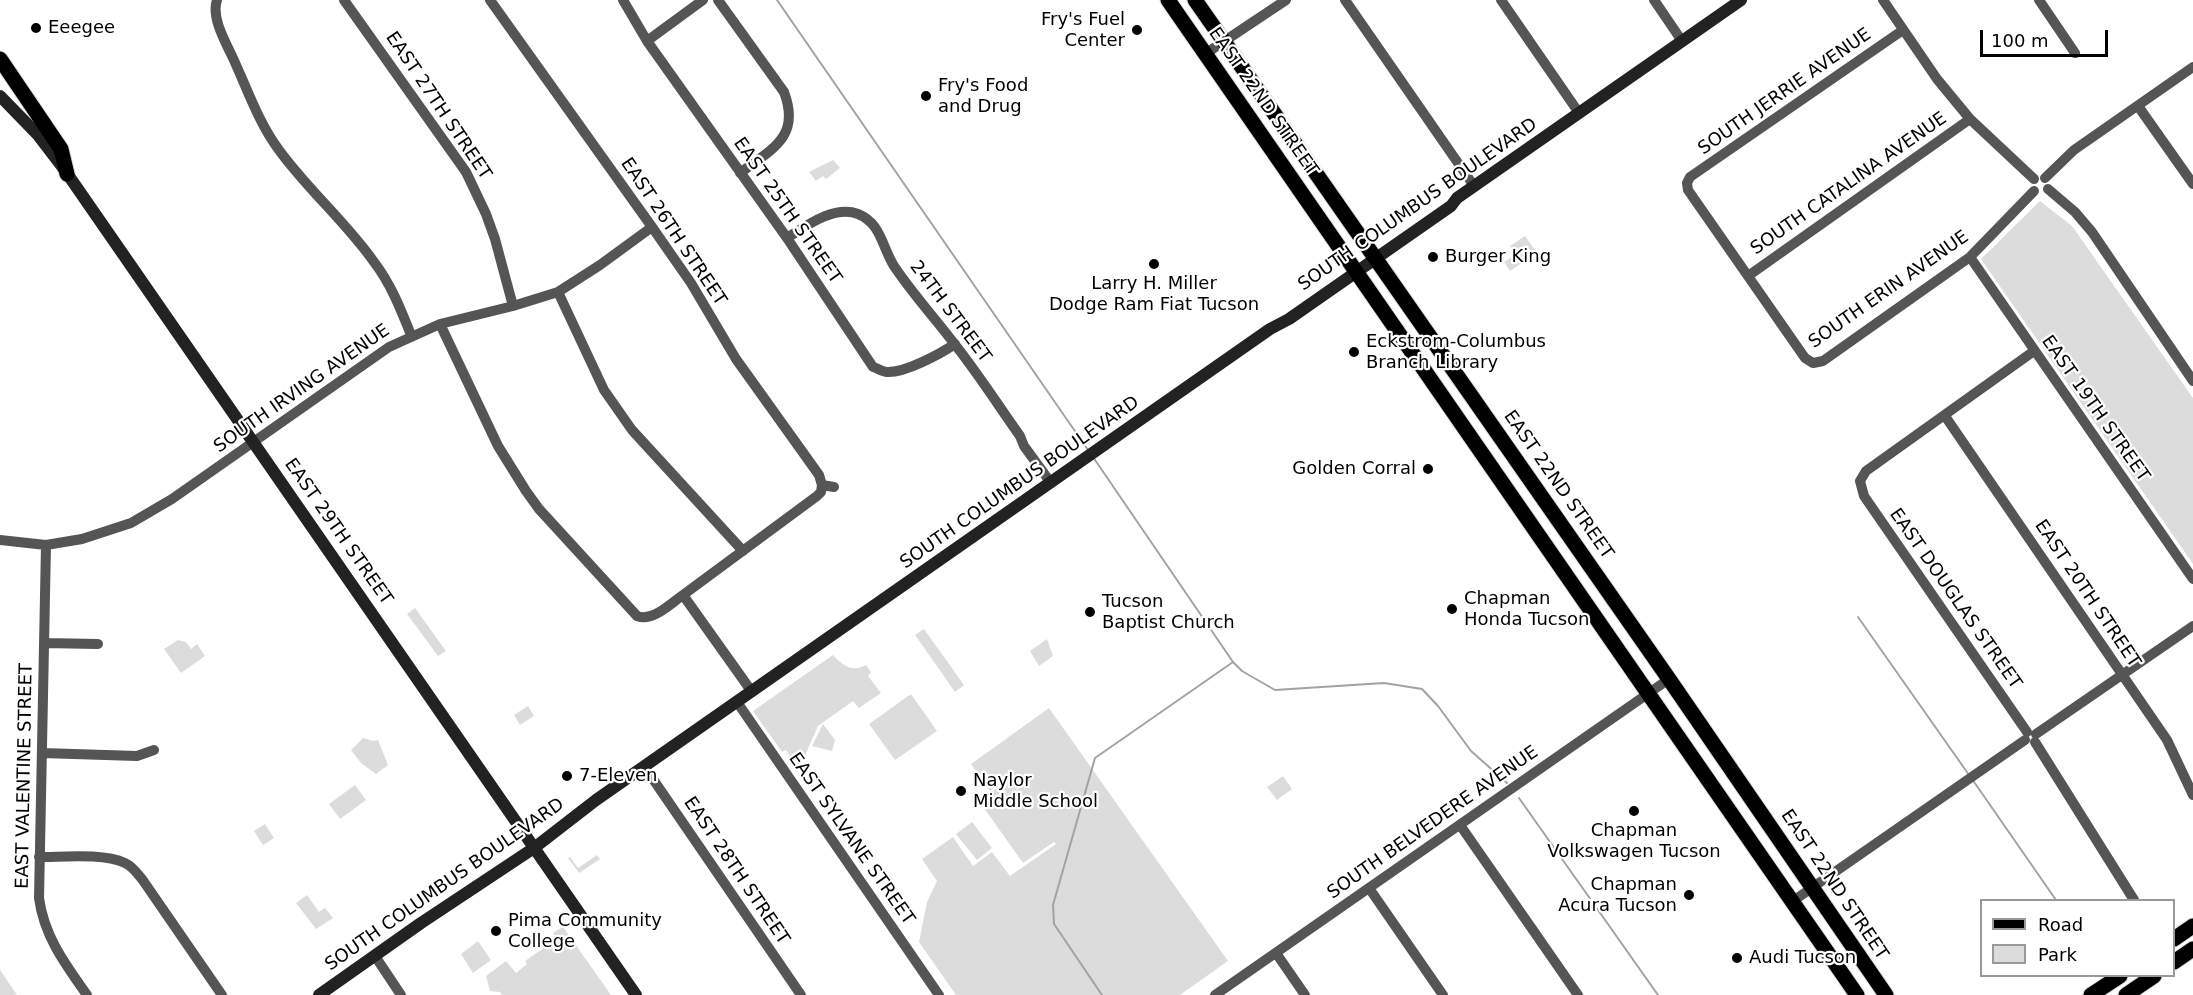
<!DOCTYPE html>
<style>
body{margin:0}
#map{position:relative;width:2193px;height:995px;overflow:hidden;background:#fff;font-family:"DejaVu Sans",sans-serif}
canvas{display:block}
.legend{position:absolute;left:1980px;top:899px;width:195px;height:78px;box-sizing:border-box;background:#fff;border:2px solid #999;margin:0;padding:8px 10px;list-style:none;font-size:18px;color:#000}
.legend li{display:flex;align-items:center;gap:12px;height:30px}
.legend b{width:30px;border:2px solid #999}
.scale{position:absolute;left:1980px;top:30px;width:128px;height:27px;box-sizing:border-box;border:3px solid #000;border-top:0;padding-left:8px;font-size:18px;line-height:21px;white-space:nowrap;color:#000;-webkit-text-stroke:4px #fff;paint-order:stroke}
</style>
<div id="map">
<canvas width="2193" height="995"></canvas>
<ul class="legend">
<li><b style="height:8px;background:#000"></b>Road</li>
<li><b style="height:16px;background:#dcdcdc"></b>Park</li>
</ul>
<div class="scale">100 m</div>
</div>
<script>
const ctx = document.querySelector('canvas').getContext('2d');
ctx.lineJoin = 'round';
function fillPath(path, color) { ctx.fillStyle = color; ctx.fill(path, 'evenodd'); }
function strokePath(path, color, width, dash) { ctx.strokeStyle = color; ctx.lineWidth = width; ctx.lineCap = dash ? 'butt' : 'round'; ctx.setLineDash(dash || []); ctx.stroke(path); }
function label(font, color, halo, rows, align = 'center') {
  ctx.font = font + ' "DejaVu Sans",sans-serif'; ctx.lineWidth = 4.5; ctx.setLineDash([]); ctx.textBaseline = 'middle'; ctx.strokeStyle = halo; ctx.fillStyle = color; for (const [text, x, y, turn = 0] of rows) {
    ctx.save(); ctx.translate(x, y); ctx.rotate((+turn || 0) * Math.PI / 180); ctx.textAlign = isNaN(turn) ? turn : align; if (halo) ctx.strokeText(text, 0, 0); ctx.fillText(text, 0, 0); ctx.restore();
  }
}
fillPath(new Path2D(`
 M 833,160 L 840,168 L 826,179 L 823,176 L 816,181 L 809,172 Z
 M 2040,201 L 2072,226 L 2193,398 L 2193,564 L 1981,259 Z
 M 1525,236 L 1537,253 L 1510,271 L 1504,262 L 1515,255 L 1510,246 Z
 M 415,608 L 446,651 L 438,656 L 407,614 Z
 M 924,629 L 964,685 L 955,692 L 915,635 Z
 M 1047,639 L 1053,656 L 1039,666 L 1030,651 Z
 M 178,640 L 186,642 L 191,649 L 197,644 L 205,656 L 181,673 L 164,649 Z
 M 833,655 C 842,665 852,673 866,665 L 871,672 L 868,676 L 881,693 L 859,708 L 853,701 L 818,726 L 799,769 L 786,750 L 782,752 L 753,711 Z
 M 911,694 L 937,731 L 895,760 L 869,724 Z
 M 528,706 L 534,716 L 520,725 L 514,715 Z
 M 1049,708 L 1228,961 L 1180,995 L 956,995 L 919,942 L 927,902 L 937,881 L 922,859 L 953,837 L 973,866 L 992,852 L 1010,876 L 1056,844 L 1054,842 L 1023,863 L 979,801 L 1009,779 L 1023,798 L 1009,777 L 990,791 L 971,764 Z
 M 823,724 L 835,740 L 832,751 L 812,746 Z
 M 363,738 L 374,741 L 378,740 L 388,765 L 376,774 L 361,763 L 351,750 Z
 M 1283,776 L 1292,789 L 1277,800 L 1267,787 Z
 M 355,785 L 366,800 L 340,819 L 329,804 Z
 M 972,822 L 992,848 L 977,860 L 956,834 Z
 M 265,824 L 274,838 L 263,845 L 254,831 Z
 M 597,855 L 600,859 L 579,873 L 568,858 L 570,857 L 578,868 Z
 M 307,895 L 319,912 L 325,908 L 333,918 L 316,929 L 296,903 Z
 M 563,927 L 611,995 L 502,995 L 500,992 L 490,991 L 486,976 L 506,961 L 516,973 L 527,964 L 525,961 L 557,939 L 553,933 Z
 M 478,941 L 491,960 L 473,973 L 461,954 Z
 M 0,970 L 17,995 L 0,995 Z`), '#dcdcdc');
strokePath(new Path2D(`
 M 777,0 L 1088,450
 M 1093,457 L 1233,662 L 1095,758 L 1053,905 L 1054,924 L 1102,995
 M 1858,617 L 1969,775
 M 1233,662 L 1242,671 L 1275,690 L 1384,683 L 1422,689 L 1438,706 L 1471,751 L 1507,783
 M 1972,779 L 2056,900
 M 1519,798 L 1658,995`), '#a3a3a3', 2);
const primary = new Path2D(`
 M 1168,0 L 1857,995
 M 1195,0 L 1669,679 L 1886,995
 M 0,59 L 61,149 L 67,174
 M 2174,939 L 2193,926
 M 2174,962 L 2193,949
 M 2091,995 L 2120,976
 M 2126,995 L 2154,976`);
strokePath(primary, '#dbdbdb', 17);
strokePath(new Path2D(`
 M 217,0 C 211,17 225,41 232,56 C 247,88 258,122 279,150 C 308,190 346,222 374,262 C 391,284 401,310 411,335
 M 344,0 L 466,172 L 486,214 L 495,239 L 513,306
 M 490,0 L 652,227 L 691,283 L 736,359 L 819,475 L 822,485
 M 623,0 L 647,41 L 787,238 L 873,367 C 877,368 882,372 887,372 C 905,373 940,354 955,344
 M 718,0 L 784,92 C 801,137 772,149 740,173
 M 1345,0 L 1474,186
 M 1501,0 L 1579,113
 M 1654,0 L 1682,41
 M 1883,0 L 1937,79 L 1970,119 L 2034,179
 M 2039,0 L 2075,53
 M 1903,30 L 1690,177 L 1687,183 L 1688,190 L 1805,358 L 1813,363 L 1823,361 L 1970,257 L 2034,191
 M 647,41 L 703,0
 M 1205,54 L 1286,0
 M 2138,106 L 2193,184
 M 2045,178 L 2074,150 L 2193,67
 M 2048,189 L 2075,212 L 2092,232 L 2193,381
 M 787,238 C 806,226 834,205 858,214 C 881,223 882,247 894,266 C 912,293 933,316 953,342 C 977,372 998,405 1020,436 L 1024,446 L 1051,483
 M 1970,257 L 2193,579
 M 1748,276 L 1970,119
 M 558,292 L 604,390 L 632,430 L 743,551
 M 440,324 L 498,446 L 526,491 L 539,509 L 637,616 C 653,622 670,604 683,595 L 752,692
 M 1945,416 L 2167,740 L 2193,795
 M 1860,481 L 1864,496 L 2027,732
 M 1860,481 L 1866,471 L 2034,351
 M 0,540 L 46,545 L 82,539 L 131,523 L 172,499 L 389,347 L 440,324 L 513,306 L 558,292 L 600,265 L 652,227
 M 46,545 L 39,898 C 44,936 65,964 87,995
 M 683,595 L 817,496 L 821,492 L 822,485 L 834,487
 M 44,643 L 98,644
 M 737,702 L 939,995
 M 2036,734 L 2193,626
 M 2035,742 L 2134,900
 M 42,753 L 137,756 L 154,750
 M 644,766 L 801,995
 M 1460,825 L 1578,995
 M 39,857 C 64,857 103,853 125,863 C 132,866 137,873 142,879 L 222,995
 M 1369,888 L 1443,995
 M 1793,901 L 2025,740
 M 1276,953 L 1305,995
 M 375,956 L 401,995
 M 1215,995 L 1669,679`), '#555', 10);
strokePath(new Path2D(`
 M 0,96 L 38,135 L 64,169 L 636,995
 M 319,995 L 421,923 L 534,848 L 596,800 L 1270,329 L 1289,319 L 1451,206 L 1457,198 L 1741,0`), '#222', 12);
strokePath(primary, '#000', 15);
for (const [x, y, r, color] of [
 [36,28,6,"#000"],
 [1137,30,6,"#000"],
 [926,96,6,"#000"],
 [1433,257,6,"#000"],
 [1154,264,6,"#000"],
 [1354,352,6,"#000"],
 [1428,469,6,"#000"],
 [1452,609,6,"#000"],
 [1090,612,6,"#000"],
 [567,776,6,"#000"],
 [961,791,6,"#000"],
 [1634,811,6,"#000"],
 [1689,895,6,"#000"],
 [496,931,6,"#000"],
 [1737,958,6,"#000"]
]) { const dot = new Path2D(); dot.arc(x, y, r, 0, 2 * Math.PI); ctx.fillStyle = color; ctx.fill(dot); strokePath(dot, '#fff', 2); }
label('18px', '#000', '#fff', [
 ["Fry's Fuel",1125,20,"right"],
 ["Center",1125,41,"right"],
 ["Eeegee",48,28],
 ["Fry's Food",938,86],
 ["and Drug",938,107],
 ["Burger King",1445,257],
 ["Larry H. Miller",1154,284,"center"],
 ["Dodge Ram Fiat Tucson",1154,305,"center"],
 ["Eckstrom-Columbus",1366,342],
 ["Branch Library",1366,363],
 ["Golden Corral",1416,469,"right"],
 ["Chapman",1464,599],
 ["Honda Tucson",1464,620],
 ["Tucson",1102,602],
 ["Baptist Church",1102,623],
 ["7-Eleven",579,776],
 ["Naylor",973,781],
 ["Middle School",973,802],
 ["Chapman",1634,831,"center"],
 ["Volkswagen Tucson",1634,852,"center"],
 ["Chapman",1677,885,"right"],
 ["Acura Tucson",1677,906,"right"],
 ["Pima Community",508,921],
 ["College",508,942],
 ["Audi Tucson",1749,958]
], 'left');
label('18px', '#000', '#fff', [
 ["SOUTH JERRIE AVENUE",1785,92,-35],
 ["EAST 22ND STREET",1263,102,55],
 ["EAST 27TH STREET",438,106,56],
 ["SOUTH CATALINA AVENUE",1849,184,-35],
 ["SOUTH COLUMBUS BOULEVARD",1418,205,-35],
 ["EAST 25TH STREET",787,211,55],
 ["EAST 26TH STREET",673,232,56],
 ["SOUTH ERIN AVENUE",1889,290,-35],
 ["24TH STREET",950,312,53],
 ["SOUTH IRVING AVENUE",302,389,-35],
 ["EAST 19TH STREET",2095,409,55],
 ["SOUTH COLUMBUS BOULEVARD",1020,483,-35],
 ["EAST 22ND STREET",1558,485,55],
 ["EAST 29TH STREET",338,532,55],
 ["EAST 20TH STREET",2087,594,56],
 ["EAST DOUGLAS STREET",1955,599,55],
 ["EAST VALENTINE STREET",25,776,-89],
 ["SOUTH BELVEDERE AVENUE",1433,823,-35],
 ["EAST SYLVANE STREET",851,839,55],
 ["EAST 28TH STREET",736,871,56],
 ["SOUTH COLUMBUS BOULEVARD",445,885,-35],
 ["EAST 22ND STREET",1834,885,56]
]);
</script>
